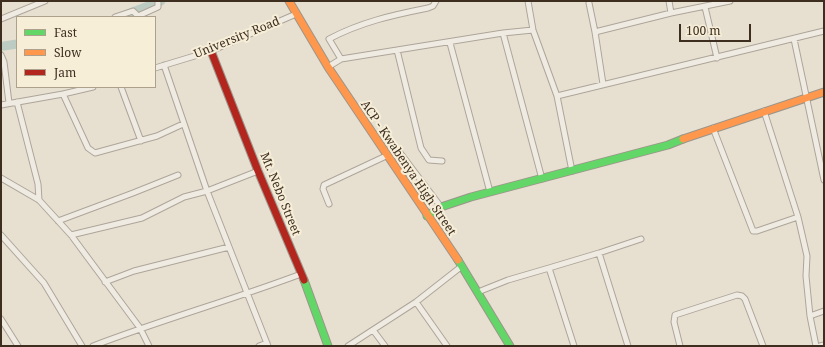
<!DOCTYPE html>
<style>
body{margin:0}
#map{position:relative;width:825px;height:347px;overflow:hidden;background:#e7e0d1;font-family:"Noto Serif",serif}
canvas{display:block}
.frame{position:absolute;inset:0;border:2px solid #3d2e20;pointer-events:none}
.legend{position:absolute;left:16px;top:16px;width:140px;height:72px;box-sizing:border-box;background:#f7eed8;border:1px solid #ada18e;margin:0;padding:5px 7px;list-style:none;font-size:12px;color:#3d2e20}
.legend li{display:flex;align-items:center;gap:8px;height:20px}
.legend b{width:20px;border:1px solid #ada18e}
.scale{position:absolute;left:679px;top:24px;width:72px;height:18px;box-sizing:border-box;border:2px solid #3d2e20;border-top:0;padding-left:5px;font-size:12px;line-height:14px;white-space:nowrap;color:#3d2e20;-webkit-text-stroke:3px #f7eed8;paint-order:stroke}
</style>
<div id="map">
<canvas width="825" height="347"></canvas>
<div class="frame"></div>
<ul class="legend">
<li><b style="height:5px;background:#63d668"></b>Fast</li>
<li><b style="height:5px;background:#ff974d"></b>Slow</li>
<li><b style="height:5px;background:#b3261e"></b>Jam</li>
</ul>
<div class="scale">100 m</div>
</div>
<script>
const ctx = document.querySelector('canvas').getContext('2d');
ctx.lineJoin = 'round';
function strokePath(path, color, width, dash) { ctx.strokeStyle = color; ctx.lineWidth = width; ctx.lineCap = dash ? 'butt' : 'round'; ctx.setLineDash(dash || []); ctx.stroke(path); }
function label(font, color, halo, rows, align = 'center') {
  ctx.font = font + ' "Noto Serif",serif'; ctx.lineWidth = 4; ctx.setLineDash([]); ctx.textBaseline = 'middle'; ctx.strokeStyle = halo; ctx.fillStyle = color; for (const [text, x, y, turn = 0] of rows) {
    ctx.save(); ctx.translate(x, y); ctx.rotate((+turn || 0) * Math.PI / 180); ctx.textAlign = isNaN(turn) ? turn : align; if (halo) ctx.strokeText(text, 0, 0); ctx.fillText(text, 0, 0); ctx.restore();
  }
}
strokePath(new Path2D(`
 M 125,15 L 161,1
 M 4,46 L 17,44`), '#bcccc2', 9);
const street = new Path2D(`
 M 528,1 L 533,30 L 557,96 L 572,171
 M 669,1 L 671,13
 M 589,3 L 595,32 L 603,84
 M 705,7 L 717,58
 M 115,17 L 133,11 L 138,16 L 158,7 L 158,1
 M 1,19 L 45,1
 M 595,32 L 671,13 L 730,1
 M 503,33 L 542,179
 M 794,39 L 824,180
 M 450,43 L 490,192
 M 397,50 L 421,148 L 429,160 L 442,161
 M 1,55 L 4,62 L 9,103
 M 341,59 L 329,39 C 361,22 393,15 428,8 L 433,6 L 436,1
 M 164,65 L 207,191 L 268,346
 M 328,67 L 341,59 L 503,33 L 533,30
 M 155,68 L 211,51 L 296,14
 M 121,87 L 141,141
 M 63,94 L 88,148 L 95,153 L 157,136 L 183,124
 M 557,96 L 824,31
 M 17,102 L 38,184 L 39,200
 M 1,105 L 63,94 L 93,87
 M 764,111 L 798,217 L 807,256 L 806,276 L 810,316 L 816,346
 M 713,128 L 753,231 L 757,231 L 798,217
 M 398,150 L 441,207
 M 1,178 L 39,200 L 71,235 L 140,328 L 149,346
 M 329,204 L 323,189 L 324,185 L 386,156
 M 58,221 L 133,193 L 178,175
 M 1,235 L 44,283 L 82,346
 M 71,235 L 142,218 L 184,197 L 207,191 L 258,171
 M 599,253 L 641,239
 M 105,282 L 134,271 L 229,247
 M 478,292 L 508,280 L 549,268
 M 416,302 L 447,346
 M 810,316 L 824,311
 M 1,319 L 18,346
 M 373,330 L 385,346
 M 93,346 C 161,320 232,300 301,274
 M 259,346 L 267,343
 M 348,346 L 416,302 L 462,266
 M 574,346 L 549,268 L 599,253 L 628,346
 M 680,346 L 674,322 L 675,315 L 737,295 L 742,296 L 745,299 L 763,346
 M 820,346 L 824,345`);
const fast = new Path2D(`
 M 427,216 L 441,207 L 471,197 L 668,145 L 683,139
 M 458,260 L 510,346
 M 304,280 L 328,346`);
const slow = new Path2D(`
 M 289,1 L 328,67 L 458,260
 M 683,139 L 824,92`);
const jam = new Path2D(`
 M 211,51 L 258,171 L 304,280`);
strokePath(street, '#ada599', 7);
strokePath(fast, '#9c958a', 9);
strokePath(slow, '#9c958a', 9);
strokePath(jam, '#9c958a', 9);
strokePath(street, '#efebe3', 5);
strokePath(fast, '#63d668', 7);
strokePath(slow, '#ff974d', 7);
strokePath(jam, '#b3261e', 7);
label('12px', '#3d2e20', '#f7eed8', [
 ["University Road",237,38,-22],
 ["ACP - Kwabenya High Street",408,168,56],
 ["Mt. Nebo Street",280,194,68]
]);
</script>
